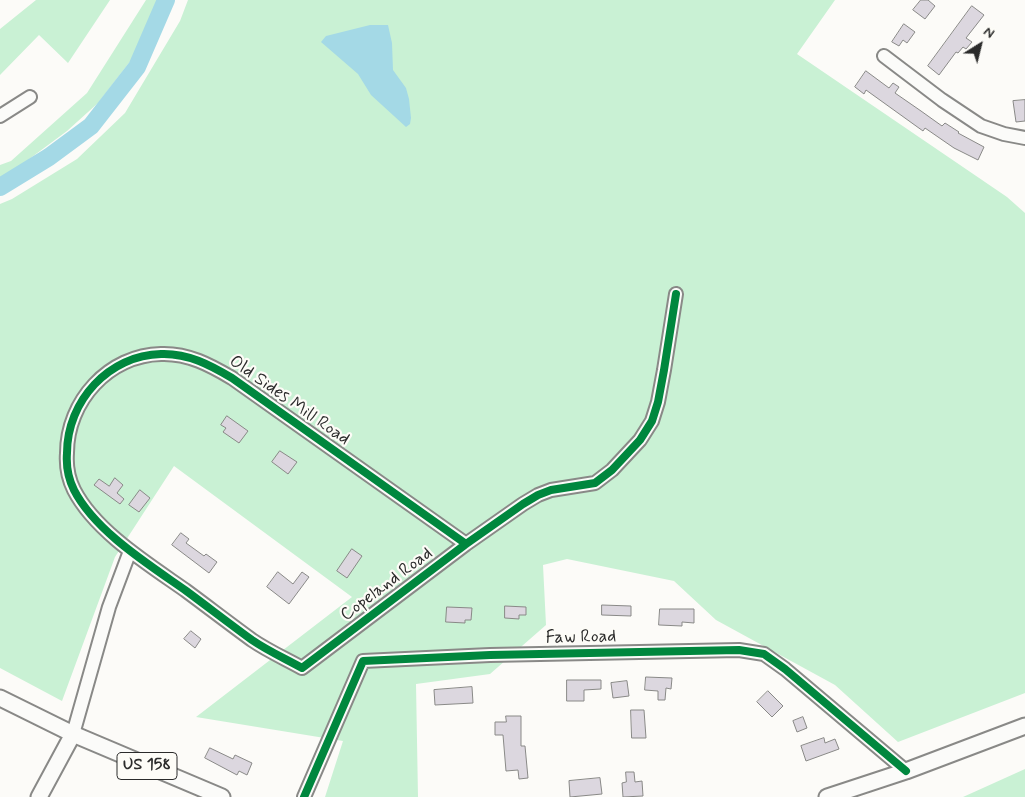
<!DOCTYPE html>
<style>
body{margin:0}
#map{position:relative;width:1025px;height:797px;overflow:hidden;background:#fcfbf8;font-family:Mynerve,sans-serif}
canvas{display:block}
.north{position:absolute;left:955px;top:20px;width:50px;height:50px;-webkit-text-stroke:4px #fdfcf7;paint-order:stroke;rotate:36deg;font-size:14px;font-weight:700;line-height:20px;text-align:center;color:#2b2b2b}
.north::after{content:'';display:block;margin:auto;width:18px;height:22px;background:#2b2b2b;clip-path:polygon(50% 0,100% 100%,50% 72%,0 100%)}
</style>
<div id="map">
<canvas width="1025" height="797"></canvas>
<div class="north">N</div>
</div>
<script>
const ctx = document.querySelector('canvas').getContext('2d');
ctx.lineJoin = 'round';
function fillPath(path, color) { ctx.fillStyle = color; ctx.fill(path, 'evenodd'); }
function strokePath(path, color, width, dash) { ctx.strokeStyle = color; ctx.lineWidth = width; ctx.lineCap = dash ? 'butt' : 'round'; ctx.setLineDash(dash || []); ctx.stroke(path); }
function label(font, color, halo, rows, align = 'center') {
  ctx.font = font + ' Mynerve,sans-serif'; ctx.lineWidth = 4.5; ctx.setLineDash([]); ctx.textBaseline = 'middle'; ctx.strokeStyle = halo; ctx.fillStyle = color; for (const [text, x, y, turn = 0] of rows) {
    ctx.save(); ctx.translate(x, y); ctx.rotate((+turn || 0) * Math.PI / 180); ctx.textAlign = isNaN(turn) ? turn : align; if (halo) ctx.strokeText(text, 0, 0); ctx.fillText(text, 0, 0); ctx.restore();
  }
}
fillPath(new Path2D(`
 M 36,0 L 110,0 L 68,63 L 39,35 L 0,75 L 0,29 Z
 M 146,0 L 160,0 L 132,59 L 98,103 L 67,131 L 13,171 L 0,178 L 0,165 L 11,161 L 87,93 Z
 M 188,0 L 835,0 L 797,54 L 1007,197 L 1025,213 L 1025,693 L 898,742 L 835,685 L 716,620 L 674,581 L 567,559 L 543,565 L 546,625 L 490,674 L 416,684 L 418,797 L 325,797 L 343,741 L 196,717 L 352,597 L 174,466 L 115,557 L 62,701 L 0,668 L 0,204 L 12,199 L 77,159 L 125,113 L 180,21 Z
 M 1025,769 L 1025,797 L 962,797 L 963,797 Z`), '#c9f1d4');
fillPath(new Path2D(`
 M 370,25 L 388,25 L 392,43 L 393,70 L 406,88 L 409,99 L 411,118 L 410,124 L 406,127 L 371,95 L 358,74 L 321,42 L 326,36 Z`), '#a4d9e6');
strokePath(new Path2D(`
 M 0,187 L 49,157 L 91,126 L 137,67 L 166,0`), '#a4d9e6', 18);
const building = new Path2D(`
 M 921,0 L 928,0 L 935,6 L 925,19 L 913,10 Z
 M 972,6 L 984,15 L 966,38 L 972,42 L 966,49 L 963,47 L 958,53 L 956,52 L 939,75 L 928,66 Z
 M 904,24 L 915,32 L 907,43 L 903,40 L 899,46 L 892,42 Z
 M 866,71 L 889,88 L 893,83 L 899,87 L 895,93 L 921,111 L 942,126 L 945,123 L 959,132 L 958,133 L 984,147 L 978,160 L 954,148 L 925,128 L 923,131 L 866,90 L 864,94 L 855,87 Z
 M 1025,100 L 1025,121 L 1016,122 L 1013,101 Z
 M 227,416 L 248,431 L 239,443 L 223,432 L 226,428 L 221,425 Z
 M 280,451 L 297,462 L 288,474 L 272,462 Z
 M 115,478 L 123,485 L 117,493 L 124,499 L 120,504 L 94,485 L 99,479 L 109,486 Z
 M 140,490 L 150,498 L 139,512 L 129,505 Z
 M 181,533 L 189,539 L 186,543 L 204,556 L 206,554 L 217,562 L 209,573 L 172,545 Z
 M 352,549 L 362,556 L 347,578 L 337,571 Z
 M 278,572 L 293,584 L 302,572 L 309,577 L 289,604 L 267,587 Z
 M 602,605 L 631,606 L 631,616 L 602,615 Z
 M 505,606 L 526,607 L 526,615 L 519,615 L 519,619 L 505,618 Z
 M 447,607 L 472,608 L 471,620 L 465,620 L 465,623 L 446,622 Z
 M 660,609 L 694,609 L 694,623 L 682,622 L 682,626 L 659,625 Z
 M 191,631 L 201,639 L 195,648 L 184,639 Z
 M 646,677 L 672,678 L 671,689 L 666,688 L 665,700 L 658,700 L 658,691 L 645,690 Z
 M 567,680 L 601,680 L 601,689 L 584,690 L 584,701 L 567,701 Z
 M 627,681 L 629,696 L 613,698 L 611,683 Z
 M 472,687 L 473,703 L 435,705 L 434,690 Z
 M 768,691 L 783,706 L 772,717 L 757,702 Z
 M 631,710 L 644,710 L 646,738 L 632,738 Z
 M 506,716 L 521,716 L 521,746 L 525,746 L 528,778 L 519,779 L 518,770 L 506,771 L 503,735 L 495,735 L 495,722 L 506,722 Z
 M 803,717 L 807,728 L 797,732 L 793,721 Z
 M 824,738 L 825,743 L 835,739 L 839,749 L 806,761 L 801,746 Z
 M 210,748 L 233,759 L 235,755 L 252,763 L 247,775 L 239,771 L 237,775 L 205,758 Z
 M 626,772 L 634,772 L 635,782 L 642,781 L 643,796 L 623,797 L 622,783 L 626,782 Z
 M 600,778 L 602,794 L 570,797 L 569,781 Z`);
fillPath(building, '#dcd7df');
strokePath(building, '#898987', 1);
const minor = new Path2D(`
 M 884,56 L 942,100 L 981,126 L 1004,134 L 1025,138
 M 0,116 L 30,97
 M 466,544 L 232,378 C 210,365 188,353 161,354 C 109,355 67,401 67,453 C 66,466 68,478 74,490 C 95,531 148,564 185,590 C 208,607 230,624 252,640 C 268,651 286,659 302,668 L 466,544 L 523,504 L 538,495 L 551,490 L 595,483 L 612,470 L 640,440 L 652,421 L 658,402 L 664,370 L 676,294
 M 73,734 L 109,607 L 130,551
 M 304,797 L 363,661 L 490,655 L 739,650 L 764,654 L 785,669 L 906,771`);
const major = new Path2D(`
 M 0,698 L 73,734 L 222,797
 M 39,797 L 73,734
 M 827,797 L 906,771 L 1025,726`);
strokePath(minor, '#898987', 16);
strokePath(major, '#898987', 19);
strokePath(minor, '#fbfbf9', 12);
strokePath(major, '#fbfbf9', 15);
strokePath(new Path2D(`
 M 466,544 L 232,378 C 210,365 188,353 161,354 C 109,355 67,401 67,453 C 66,466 68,478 74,490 C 95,531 148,564 185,590 C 208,607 230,624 252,640 C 268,651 286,659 302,668 L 466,544 L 523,504 L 538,495 L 551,490 L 595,483 L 612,470 L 640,440 L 652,421 L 658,402 L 664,370 L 676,294
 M 304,797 L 363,661 L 490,655 L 739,650 L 764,654 L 785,669 L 906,771`), '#00873e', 8);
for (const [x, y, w] of [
 [147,766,60]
]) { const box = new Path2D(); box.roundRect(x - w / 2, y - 13.5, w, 27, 4); ctx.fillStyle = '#fdfcf7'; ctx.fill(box); strokePath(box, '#2b2b2b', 1); }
label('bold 16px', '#2b2b2b', null, [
 ["US 158",147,766]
]);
label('18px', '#2b2b2b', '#fdfcf7', [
 ["Old Sides Mill Road",289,401,35],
 ["Copeland Road",387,585,-37],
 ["Faw Road",581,638,-1]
]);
</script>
